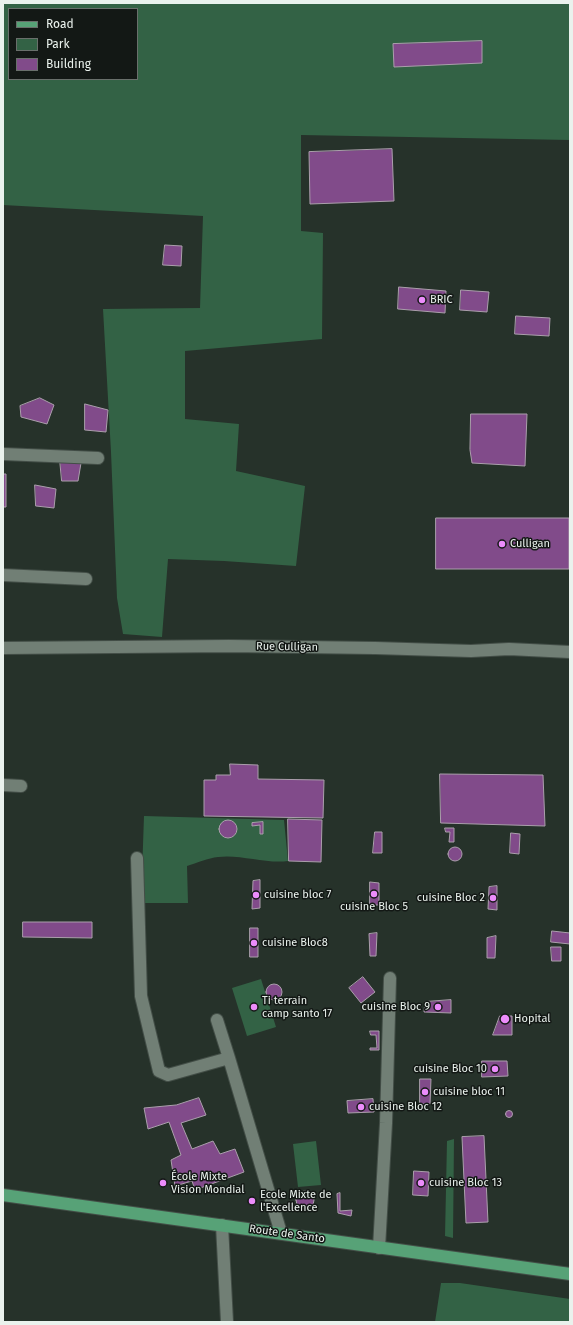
<!DOCTYPE html>
<meta charset="utf-8">
<style>
body{margin:0}
#map{position:relative;width:573px;height:1325px;overflow:hidden;background:#26322a;font-family:"Fira Sans",sans-serif}
canvas{display:block}
.frame{position:absolute;inset:0;border:4px solid #eaf2ed;pointer-events:none}
.legend{position:absolute;left:8px;top:8px;width:130px;height:72px;box-sizing:border-box;background:#131815;border:1px solid #696f6b;margin:0;padding:5px 7px;list-style:none;font-size:12px;color:#eaf2ed}
.legend li{display:flex;align-items:center;gap:8px;height:20px}
.legend b{width:20px;border:1px solid #696f6b}
</style>
<div id="map">
<canvas width="573" height="1325"></canvas>
<div class="frame"></div>
<ul class="legend">
<li><b style="height:5px;background:#57a277"></b>Road</li>
<li><b style="height:11px;background:#336245"></b>Park</li>
<li><b style="height:11px;background:#814b8a"></b>Building</li>
</ul>
</div>
<script>
const ctx = document.querySelector('canvas').getContext('2d');
ctx.lineJoin = 'round';
function fillPath(path, color) { ctx.fillStyle = color; ctx.fill(path, 'evenodd'); }
function strokePath(path, color, width, dash) { ctx.strokeStyle = color; ctx.lineWidth = width; ctx.lineCap = dash ? 'butt' : 'round'; ctx.setLineDash(dash || []); ctx.stroke(path); }
function label(font, color, halo, rows, align = 'center') {
  ctx.font = font + ' "Fira Sans",sans-serif'; ctx.lineWidth = 3; ctx.setLineDash([]); ctx.textBaseline = 'middle'; ctx.strokeStyle = halo; ctx.fillStyle = color; for (const [text, x, y, turn = 0] of rows) {
    ctx.save(); ctx.translate(x, y); ctx.rotate((+turn || 0) * Math.PI / 180); ctx.textAlign = isNaN(turn) ? turn : align; if (halo) ctx.strokeText(text, 0, 0); ctx.fillText(text, 0, 0); ctx.restore();
  }
}
fillPath(new Path2D(`
 M 3,3 L 570,3 L 570,140 L 301,135 L 301,231 L 323,233 L 322,339 L 185,351 L 185,419 L 239,424 L 236,471 L 305,486 L 296,566 L 224,561 L 168,559 L 162,637 L 123,634 L 117,598 L 111,452 L 103,309 L 200,308 L 203,216 L 3,205 ZM 9,9 L 137,9 L 137,79 L 9,79 Z
 M 144,816 L 284,820 L 288,861 C 266,864 240,854 218,857 C 208,858 197,863 187,866 L 188,903 L 141,903 Z
 M 261,979 L 276,1027 L 247,1036 L 232,988 Z
 M 454,1139 L 453,1238 L 445,1236 L 447,1141 Z
 M 316,1141 L 321,1185 L 298,1187 L 293,1144 Z
 M 441,1283 L 460,1283 L 570,1299 L 570,1322 L 435,1322 Z`), '#336245');
const building = new Path2D(`
 M 482,41 L 482,63 L 394,67 L 393,44 Z
 M 392,149 L 394,201 L 310,204 L 309,152 Z
 M 165,245 L 182,246 L 181,266 L 163,265 Z
 M 399,287 L 446,291 L 445,313 L 398,309 Z
 M 461,290 L 489,292 L 487,312 L 460,310 Z
 M 516,316 L 550,318 L 549,336 L 515,334 Z
 M 40,398 L 54,405 L 47,424 L 21,417 L 20,406 Z
 M 85,404 L 108,410 L 106,432 L 85,430 Z
 M 471,414 L 527,414 L 525,466 L 472,463 L 470,450 Z
 M 60,460 L 81,463 L 78,481 L 62,481 Z
 M 3,474 L 6,474 L 6,507 L 3,507 Z
 M 35,485 L 56,489 L 54,508 L 36,506 Z
 M 436,518 L 569,518 L 569,569 L 436,569 Z
 M 230,764 L 258,765 L 258,779 L 324,780 L 323,818 L 204,816 L 204,780 L 216,780 L 216,775 L 230,775 Z
 M 440,774 L 543,775 L 545,826 L 441,823 Z
 M 288,819 L 322,820 L 321,862 L 289,861 Z
 M219 829a9 9 0 1 1 18 0a9 9 0 1 1-18 0Z
 M 263,822 L 263,834 L 260,834 L 260,825 L 252,826 L 252,823 Z
 M 445,828 L 454,828 L 454,842 L 449,842 L 450,832 L 446,832 Z
 M 375,832 L 382,832 L 382,853 L 373,853 Z
 M 511,833 L 520,834 L 519,854 L 510,853 Z
 M448 854a7 7 0 1 1 14 0a7 7 0 1 1-14 0Z
 M 260,880 L 260,908 L 252,909 L 253,881 Z
 M 370,882 L 379,883 L 379,905 L 370,905 Z
 M 497,886 L 497,910 L 488,909 L 489,887 Z
 M 23,922 L 92,922 L 92,938 L 23,937 Z
 M 250,928 L 258,928 L 258,957 L 250,957 Z
 M 552,931 L 570,933 L 570,944 L 551,942 Z
 M 377,933 L 376,956 L 370,956 L 369,934 Z
 M 496,936 L 495,958 L 487,958 L 487,938 Z
 M 551,947 L 561,947 L 561,961 L 552,961 Z
 M 363,977 L 375,992 L 361,1003 L 349,988 Z
 M266 992a8 8 0 1 1 16 0a8 8 0 1 1-16 0Z
 M 451,1000 L 451,1013 L 424,1012 L 425,1002 Z
 M 500,1016 L 512,1016 L 512,1035 L 493,1035 Z
 M 370,1031 L 379,1031 L 379,1050 L 370,1050 L 370,1048 L 377,1048 L 376,1035 L 371,1035 Z
 M 482,1061 L 507,1061 L 508,1076 L 482,1077 Z
 M 420,1079 L 431,1079 L 430,1104 L 420,1104 Z
 M 199,1098 L 206,1115 L 181,1123 L 192,1149 L 213,1141 L 220,1154 L 235,1149 L 244,1172 L 195,1190 L 192,1181 L 175,1186 L 171,1160 L 181,1155 L 169,1122 L 148,1129 L 144,1108 L 176,1105 Z
 M 373,1099 L 374,1112 L 348,1113 L 347,1101 Z
 M505.5 1114a3.5 3.5 0 1 1 7 0a3.5 3.5 0 1 1-7 0Z
 M 484,1136 L 488,1222 L 466,1223 L 462,1137 Z
 M 414,1171 L 429,1172 L 428,1196 L 413,1195 Z
 M296 1200a9 9 0 1 1 18 0a9 9 0 1 1-18 0Z
 M 340,1193 L 340,1211 L 352,1210 L 351,1216 L 338,1213 L 337,1194 Z`);
fillPath(building, '#814b8a');
strokePath(building, '#ab9fac', 1);
const minor = new Path2D(`
 M 3,454 L 98,458
 M 3,575 L 86,579
 M 3,648 L 229,646 L 375,648 L 471,651 L 509,649 L 570,652
 M 3,785 L 21,786
 M 137,858 L 141,996 L 159,1071 L 168,1075 L 229,1058
 M 217,1020 L 229,1058 L 281,1233
 M 222,1225 L 227,1322
 M 379,1248 L 386,1123 L 390,978`);
const major = new Path2D(`
 M 3,1195 L 570,1274`);
strokePath(minor, '#434e47', 14);
strokePath(major, '#434e47', 14);
strokePath(minor, '#717f75', 12);
strokePath(major, '#57a277', 12);
for (const [x, y, r, color] of [
 [422,300,4,"#ec8cfb"],
 [502,544,4,"#ec8cfb"],
 [374,894,4,"#ec8cfb"],
 [256,895,4,"#ec8cfb"],
 [493,898,4,"#ec8cfb"],
 [254,943,4,"#ec8cfb"],
 [254,1007,4,"#ec8cfb"],
 [438,1007,4,"#ec8cfb"],
 [505,1019,5,"#ec8cfb"],
 [495,1069,4,"#ec8cfb"],
 [425,1092,4,"#ec8cfb"],
 [361,1107,4,"#ec8cfb"],
 [163,1183,4,"#ec8cfb"],
 [421,1183,4,"#ec8cfb"],
 [252,1201,4,"#ec8cfb"]
]) { const dot = new Path2D(); dot.arc(x, y, r, 0, 2 * Math.PI); ctx.fillStyle = color; ctx.fill(dot); strokePath(dot, '#131815', 1.5); }
label('11px', '#eaf2ed', '#131815', [
 ["BRIC",430,300],
 ["Culligan",510,544],
 ["cuisine bloc 7",264,895],
 ["cuisine Bloc 2",485,898,"right"],
 ["cuisine Bloc 5",374,907,"center"],
 ["cuisine Bloc8",262,943],
 ["Ti terrain",262,1001],
 ["camp santo 17",262,1014],
 ["cuisine Bloc 9",430,1007,"right"],
 ["Hopital",514,1019],
 ["cuisine Bloc 10",487,1069,"right"],
 ["cuisine bloc 11",433,1092],
 ["cuisine Bloc 12",369,1107],
 ["École Mixte",171,1177],
 ["Vision Mondial",171,1190],
 ["cuisine Bloc 13",429,1183],
 ["Ecole Mixte de",260,1195],
 ["l'Excellence",260,1208]
], 'left');
label('11px', '#eaf2ed', '#131815', [
 ["Rue Culligan",287,647,1],
 ["Route de Santo",287,1234,8]
]);
</script>
